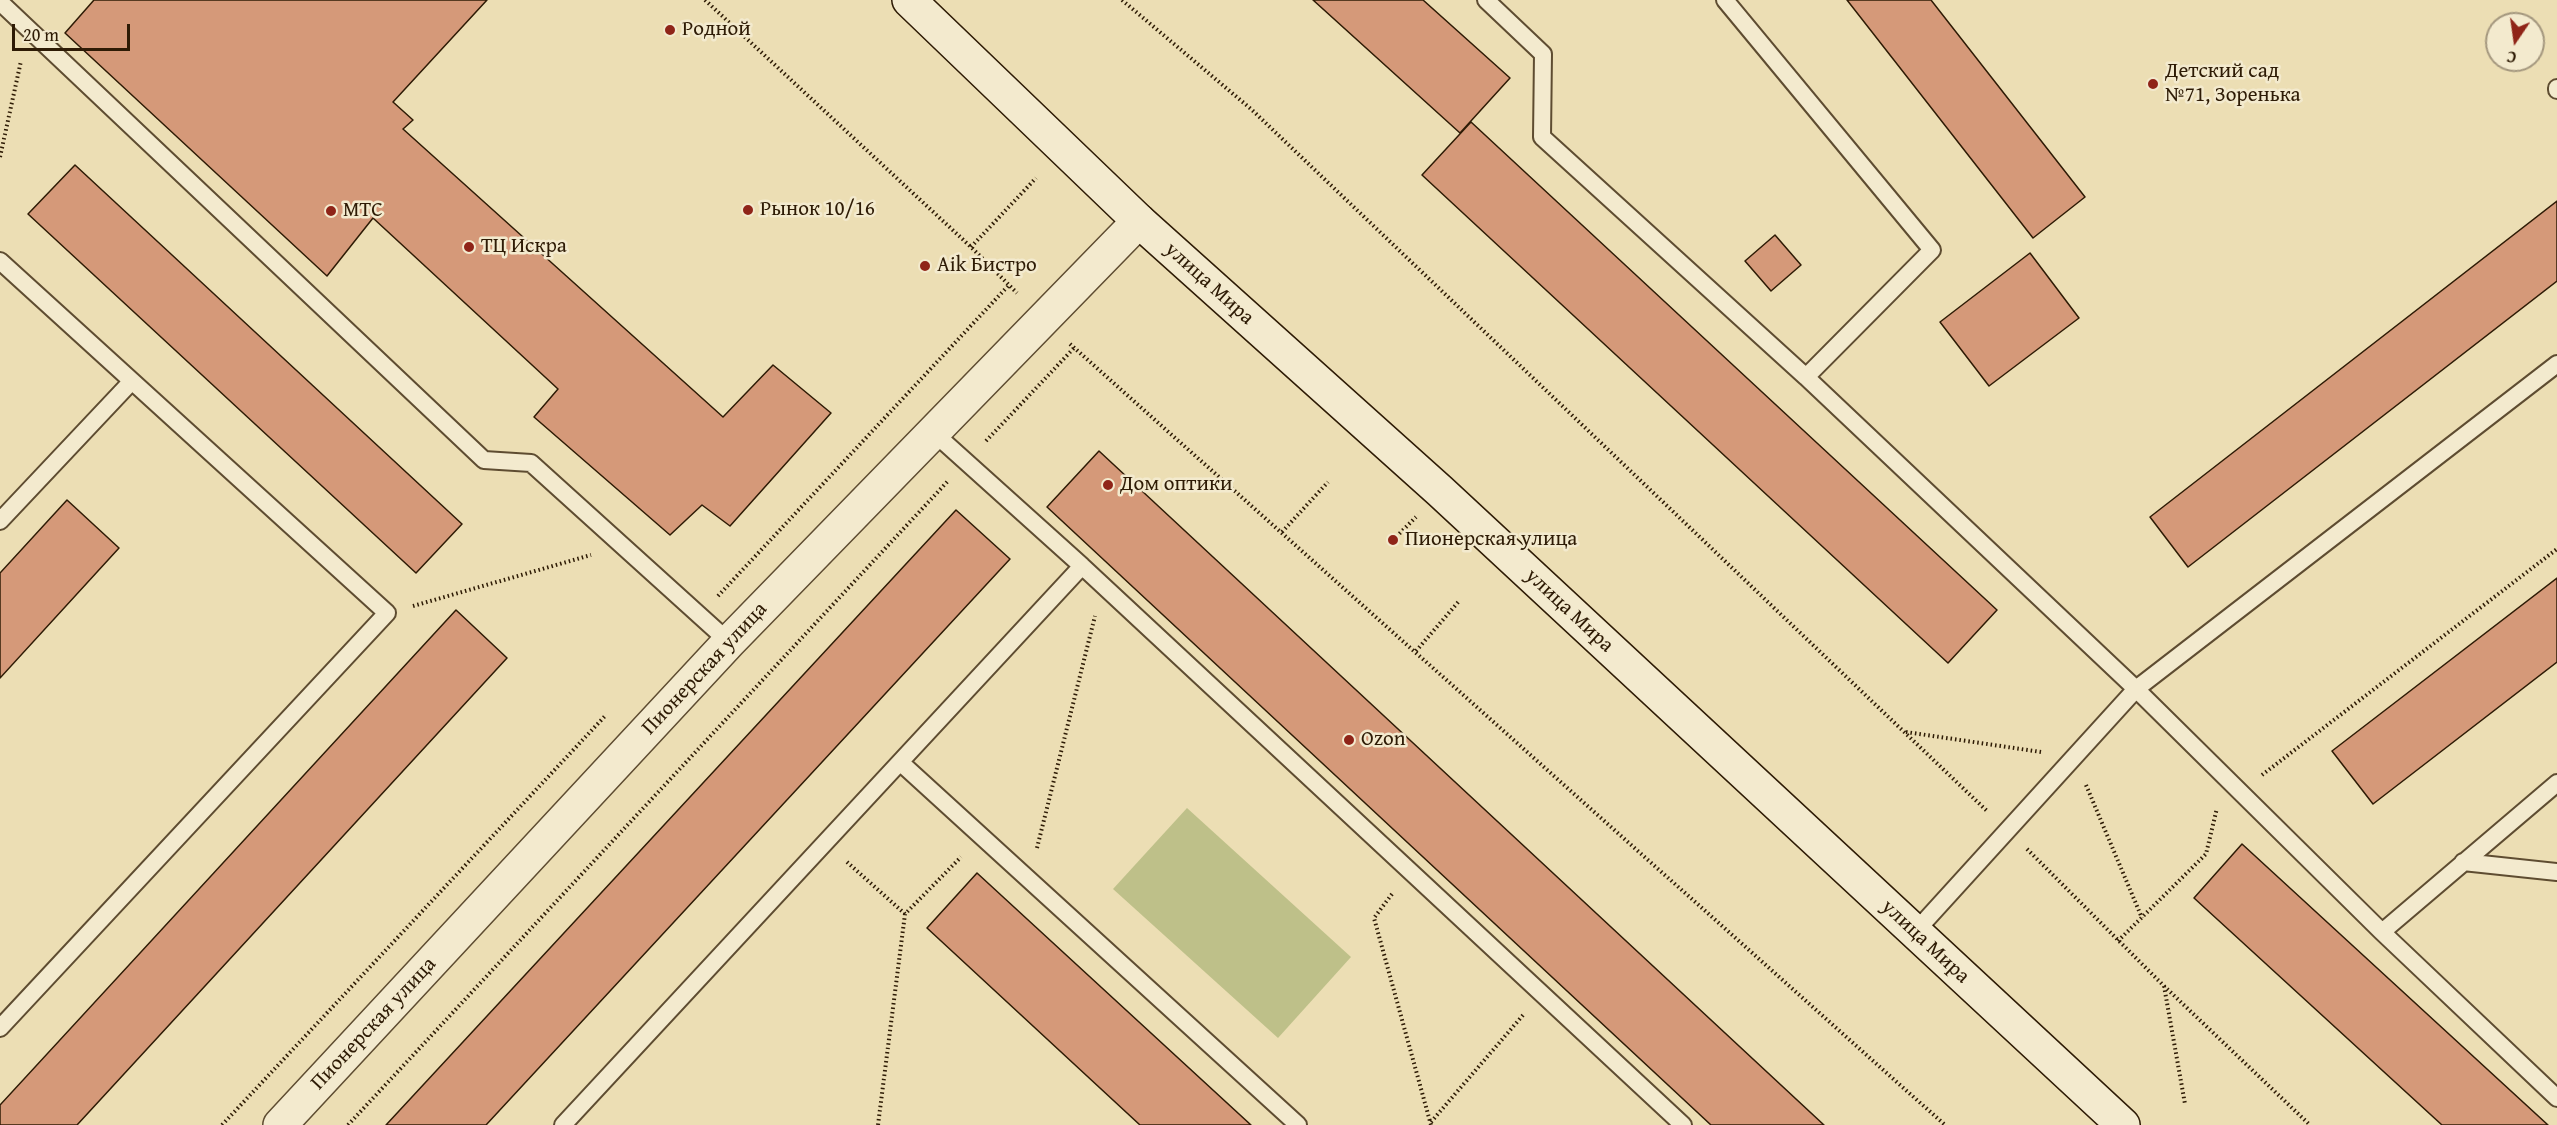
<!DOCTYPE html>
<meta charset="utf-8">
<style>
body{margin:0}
#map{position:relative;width:2557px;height:1125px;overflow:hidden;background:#ecdeb4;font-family:"Gentium Book Plus",serif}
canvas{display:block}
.north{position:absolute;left:2485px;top:12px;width:60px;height:60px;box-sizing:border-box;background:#f3eace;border:2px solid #a4977e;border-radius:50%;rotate:193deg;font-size:16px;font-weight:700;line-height:24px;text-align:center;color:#2e1b05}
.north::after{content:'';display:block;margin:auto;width:21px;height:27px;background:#8f2418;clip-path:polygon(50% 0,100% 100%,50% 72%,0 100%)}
.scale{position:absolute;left:12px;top:24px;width:118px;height:27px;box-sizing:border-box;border:3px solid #2e1b05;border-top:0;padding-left:8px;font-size:18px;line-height:21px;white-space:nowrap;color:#2e1b05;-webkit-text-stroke:4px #f3eace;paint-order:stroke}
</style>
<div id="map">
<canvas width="2557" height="1125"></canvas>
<div class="north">С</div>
<div class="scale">20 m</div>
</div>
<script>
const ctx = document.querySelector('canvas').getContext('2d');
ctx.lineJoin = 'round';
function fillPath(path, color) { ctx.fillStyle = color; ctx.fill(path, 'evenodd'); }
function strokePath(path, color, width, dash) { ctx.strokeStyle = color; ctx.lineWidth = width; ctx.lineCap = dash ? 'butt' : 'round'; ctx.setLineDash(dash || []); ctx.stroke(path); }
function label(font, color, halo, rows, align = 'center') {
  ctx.font = font + ' "Gentium Book Plus",serif'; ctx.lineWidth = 5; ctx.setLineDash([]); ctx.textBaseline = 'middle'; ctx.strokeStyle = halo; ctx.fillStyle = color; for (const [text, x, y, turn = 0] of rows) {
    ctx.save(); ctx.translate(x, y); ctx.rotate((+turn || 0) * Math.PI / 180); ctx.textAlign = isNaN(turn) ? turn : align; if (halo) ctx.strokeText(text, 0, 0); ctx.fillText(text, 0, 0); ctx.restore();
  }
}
fillPath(new Path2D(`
 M 1187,808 L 1351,957 L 1278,1038 L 1113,889 Z`), '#bec089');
const building = new Path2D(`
 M 94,0 L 487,0 L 393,102 L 413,120 L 403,129 L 723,417 L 773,365 L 831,413 L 730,526 L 702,505 L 670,535 L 534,417 L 558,389 L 373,218 L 327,276 L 65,33 Z
 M 1313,0 L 1423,0 L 1510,78 L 1460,133 Z
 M 1847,0 L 1931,0 L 2085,197 L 2033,238 Z
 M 1471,122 L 1997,610 L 1948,663 L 1422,175 Z
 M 75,165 L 462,524 L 416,573 L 28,214 Z
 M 2557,201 L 2557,281 L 2188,567 L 2150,517 Z
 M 1775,235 L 1801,265 L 1771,291 L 1745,261 Z
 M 2030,253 L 2079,318 L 1989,386 L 1940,322 Z
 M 1099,451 L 1824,1125 L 1711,1125 L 1047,507 Z
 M 67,500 L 119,548 L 0,678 L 0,573 Z
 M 956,510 L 1010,559 L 486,1125 L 386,1125 Z
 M 2557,578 L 2557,662 L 2373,804 L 2332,751 Z
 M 456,610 L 507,658 L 77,1125 L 0,1125 L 0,1105 Z
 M 2242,844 L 2548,1125 L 2442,1125 L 2194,898 Z
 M 977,873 L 1251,1125 L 1140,1125 L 927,928 Z`);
fillPath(building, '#d59979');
strokePath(building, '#2e1b05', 1.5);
const lane = new Path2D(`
 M 1486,0 L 1543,54 L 1542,137 L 1806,377
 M 1725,0 L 1932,250 L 1806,377 L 2136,689 L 2382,932 L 2557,1098
 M 0,2 L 484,460 L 531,463 L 729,642
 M 2557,88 L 2557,90
 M 0,261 L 387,613 L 0,1028
 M 933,432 L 1082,566
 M 0,521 L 131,382
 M 900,762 L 1298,1125
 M 2463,862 L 2557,872
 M 1915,932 L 2136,689 L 2557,364
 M 2382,932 L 2557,783
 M 563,1125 L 1082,566 L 1683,1125`);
const street = new Path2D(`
 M 280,1125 L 729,642 L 1139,221`);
const secondary = new Path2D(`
 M 909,0 L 1139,221 L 1440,491 L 2123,1125`);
strokePath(lane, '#5e4c31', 20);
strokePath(street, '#5e4c31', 36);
strokePath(secondary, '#2e1b05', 36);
strokePath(new Path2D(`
 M 705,0 L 971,247 L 1017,293
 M 1122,0 L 1251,109 L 1987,811
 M 0,157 L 21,61
 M 971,247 L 1036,178
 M 1070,344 L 1945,1125
 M 986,441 L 1074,348
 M 1282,532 L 1328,482
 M 1393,540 L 1416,517
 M 718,596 L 1009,285
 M 413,606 L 591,555
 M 1416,651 L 1460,600
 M 1906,732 L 2041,752
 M 2262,775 L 2557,549
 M 2086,785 L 2142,918
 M 1037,848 L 1095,616
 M 2027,849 L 2164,986 L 2310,1125
 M 847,862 L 905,914
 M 1392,894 L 1374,918 L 1431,1125
 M 2118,941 L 2206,854 L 2217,808
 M 2164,986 L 2185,1104
 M 1431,1122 L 1524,1014
 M 222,1125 L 606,715
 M 348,1125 L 948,481
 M 878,1125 L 905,914 L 961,857`), '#2e1b05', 4, [1.5, 3]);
strokePath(lane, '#f3eace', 16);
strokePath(street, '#f3eace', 33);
strokePath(secondary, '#f3eace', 33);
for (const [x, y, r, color] of [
 [670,30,6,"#8f2418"],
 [2153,84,6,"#8f2418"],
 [748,210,6,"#8f2418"],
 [331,211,6,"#8f2418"],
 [469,247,6,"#8f2418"],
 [925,266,6,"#8f2418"],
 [1108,485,6,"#8f2418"],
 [1393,540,6,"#8f2418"],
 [1349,740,6,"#8f2418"]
]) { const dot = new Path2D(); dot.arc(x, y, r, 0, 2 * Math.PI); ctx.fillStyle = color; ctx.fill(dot); strokePath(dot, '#f3eace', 2); }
label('21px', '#2e1b05', '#f3eace', [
 ["Родной",682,30],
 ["Детский сад",2165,72],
 ["№71, Зоренька",2165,96],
 ["Рынок 10/16",760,210],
 ["МТС",343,211],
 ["ТЦ Искра",481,247],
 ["Aik Бистро",937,266],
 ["Дом оптики",1120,485],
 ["Пионерская улица",1405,540],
 ["Ozon",1361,740]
], 'left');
label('21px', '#2e1b05', '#f3eace', [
 ["улица Мира",1209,284,42],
 ["улица Мира",1569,611,43],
 ["Пионерская улица",705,669,-47],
 ["улица Мира",1925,942,43],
 ["Пионерская улица",374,1024,-47]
]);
</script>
